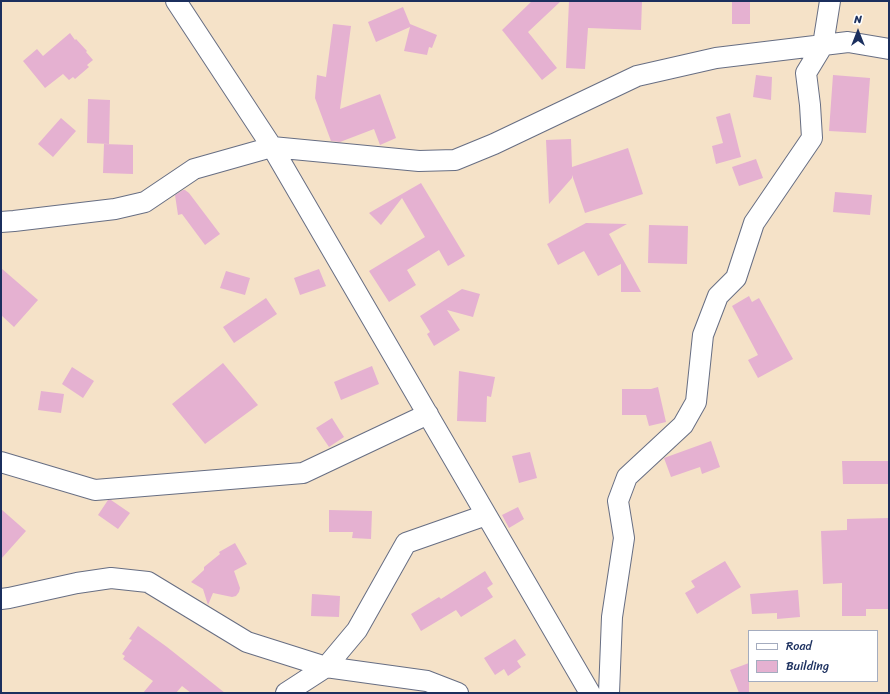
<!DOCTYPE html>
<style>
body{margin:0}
#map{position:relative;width:890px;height:694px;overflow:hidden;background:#f5e2c8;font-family:Sriracha,sans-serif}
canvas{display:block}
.frame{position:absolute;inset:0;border:2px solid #1b2f5e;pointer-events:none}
.legend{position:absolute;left:748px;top:630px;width:130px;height:52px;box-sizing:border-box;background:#fff;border:1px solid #a4acbf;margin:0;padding:5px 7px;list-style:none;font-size:12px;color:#1b2f5e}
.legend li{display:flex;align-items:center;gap:8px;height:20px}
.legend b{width:20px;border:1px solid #a4acbf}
.north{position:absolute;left:838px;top:12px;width:40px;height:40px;-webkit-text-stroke:3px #fff;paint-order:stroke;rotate:0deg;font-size:11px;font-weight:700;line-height:16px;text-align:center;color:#1b2f5e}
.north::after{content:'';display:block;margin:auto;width:14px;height:18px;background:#1b2f5e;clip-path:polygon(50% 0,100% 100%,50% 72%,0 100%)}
</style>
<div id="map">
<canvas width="890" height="694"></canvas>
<div class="frame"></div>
<ul class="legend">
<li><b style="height:5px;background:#fff"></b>Road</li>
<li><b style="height:11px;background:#e5b1d1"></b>Building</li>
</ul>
<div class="north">N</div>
</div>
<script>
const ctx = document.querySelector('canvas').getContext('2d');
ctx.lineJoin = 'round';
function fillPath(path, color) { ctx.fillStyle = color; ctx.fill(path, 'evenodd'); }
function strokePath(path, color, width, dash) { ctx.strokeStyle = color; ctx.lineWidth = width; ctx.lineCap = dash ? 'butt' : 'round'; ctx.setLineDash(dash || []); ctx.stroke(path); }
fillPath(new Path2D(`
 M 532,1 L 561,1 L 528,32 L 557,68 L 542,80 L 502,30 Z
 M 569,1 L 642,1 L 641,30 L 588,28 L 585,69 L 566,68 Z
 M 732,1 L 750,1 L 750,24 L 732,24 Z
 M 403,7 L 410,24 L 437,35 L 432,48 L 429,47 L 427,55 L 404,51 L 410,27 L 376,42 L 368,22 Z
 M 333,24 L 351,26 L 340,109 L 380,94 L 396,138 L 380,145 L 374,129 L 340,142 L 331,141 L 315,98 L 317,75 L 326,77 Z
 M 70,33 L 75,40 L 76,39 L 87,51 L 86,52 L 93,60 L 87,65 L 89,67 L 75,79 L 73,77 L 69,80 L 63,74 L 45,88 L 23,61 L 37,49 L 43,56 Z
 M 756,75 L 772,77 L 771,100 L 753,97 Z
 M 833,75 L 870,78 L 866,133 L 829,131 Z
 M 88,99 L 110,100 L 109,144 L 87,143 Z
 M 730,113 L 741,157 L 716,164 L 712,146 L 723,143 L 716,117 Z
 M 61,118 L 76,131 L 53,157 L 38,144 Z
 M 571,139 L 572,167 L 628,148 L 643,194 L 585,213 L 572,175 L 572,178 L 549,204 L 546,140 Z
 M 104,144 L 133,145 L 133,174 L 103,173 Z
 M 756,159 L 763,178 L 739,186 L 732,167 Z
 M 421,183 L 465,256 L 448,266 L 439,250 L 407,270 L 416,285 L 389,302 L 369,271 L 425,237 L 402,198 L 381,225 L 369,213 Z
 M 183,190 L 185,190 L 189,193 L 220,234 L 205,245 L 182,214 L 178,215 L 175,195 Z
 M 835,192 L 872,195 L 870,215 L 833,212 Z
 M 586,223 L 627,224 L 609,234 L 641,292 L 621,292 L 621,264 L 598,276 L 584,251 L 558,265 L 547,244 Z
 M 649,225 L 688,226 L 687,264 L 648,263 Z
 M 1,268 L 38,300 L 14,327 L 1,315 Z
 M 319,269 L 326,286 L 300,295 L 294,278 Z
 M 226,271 L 250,278 L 245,295 L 220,288 Z
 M 462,289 L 480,294 L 473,317 L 447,310 L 460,330 L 434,346 L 427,334 L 430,332 L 420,316 Z
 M 749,296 L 752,302 L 759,298 L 793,359 L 758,378 L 748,360 L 758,355 L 732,306 Z
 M 266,298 L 277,314 L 234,343 L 223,327 Z
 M 223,363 L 258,405 L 205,444 L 172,404 Z
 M 372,366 L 379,384 L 341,400 L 334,382 Z
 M 72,367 L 94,381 L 83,398 L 62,384 Z
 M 459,371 L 495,377 L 491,397 L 487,396 L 486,422 L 457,421 Z
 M 658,387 L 666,422 L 649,426 L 646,415 L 622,415 L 622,389 L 651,389 Z
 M 41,391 L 64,394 L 61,413 L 38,410 Z
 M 332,418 L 344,437 L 329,447 L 316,428 Z
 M 711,441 L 720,467 L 702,474 L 700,467 L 671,477 L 664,458 Z
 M 530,452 L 537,478 L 519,483 L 512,456 Z
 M 842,461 L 889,461 L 889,484 L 843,484 Z
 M 108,500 L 111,500 L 130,513 L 118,529 L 98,515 Z
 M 518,507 L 524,519 L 509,528 L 502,515 Z
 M 1,509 L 26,531 L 1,559 Z
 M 329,510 L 372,511 L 371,539 L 352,538 L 353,532 L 329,532 Z
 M 889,518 L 889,609 L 866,609 L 866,616 L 842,616 L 842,583 L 823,584 L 821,531 L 847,530 L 847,519 Z
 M 235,543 L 247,564 L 234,571 L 240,588 L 239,592 L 236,596 L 232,597 L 213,593 L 208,605 L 203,589 L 191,582 L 204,570 L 204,567 L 220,554 L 219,552 Z
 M 725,561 L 741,587 L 697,614 L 685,593 L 695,587 L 691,581 Z
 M 485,571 L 493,584 L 487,588 L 493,597 L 461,617 L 456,610 L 421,631 L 411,614 L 439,597 L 441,599 Z
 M 798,590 L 800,617 L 777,619 L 777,613 L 752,614 L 750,594 Z
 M 312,594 L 340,596 L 339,617 L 311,616 Z
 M 138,626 L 167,647 L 225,693 L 191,693 L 182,686 L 176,693 L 143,693 L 153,681 L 123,659 L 125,656 L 122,654 L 132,640 L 129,639 Z
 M 515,639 L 526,655 L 517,661 L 521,667 L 508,676 L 504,669 L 495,675 L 484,658 Z
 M 749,663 L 749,693 L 739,693 L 730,670 Z`), '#e5b1d1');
const minor = new Path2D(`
 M 176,1 L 272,147 L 590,693
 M 1,222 L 14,221 L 115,209 L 145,202 L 194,169 L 272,147 L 419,161 L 455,160 L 494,144 L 637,76 L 716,58 L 848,42 L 889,49
 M 1,462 L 95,490 L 303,473 L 428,414
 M 1,599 L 9,598 L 77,583 L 111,578 L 148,582 L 247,642 L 326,667 L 427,681 L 458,693
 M 286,693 L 326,667 L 357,630 L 406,543 L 486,515
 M 609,693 L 612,617 L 624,538 L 618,501 L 627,477 L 683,425 L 696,402 L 703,335 L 718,296 L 736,278 L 754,223 L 812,138 L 810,105 L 806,73 L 823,45 L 830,1`);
strokePath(minor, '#676e83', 22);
strokePath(minor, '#fff', 20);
</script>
